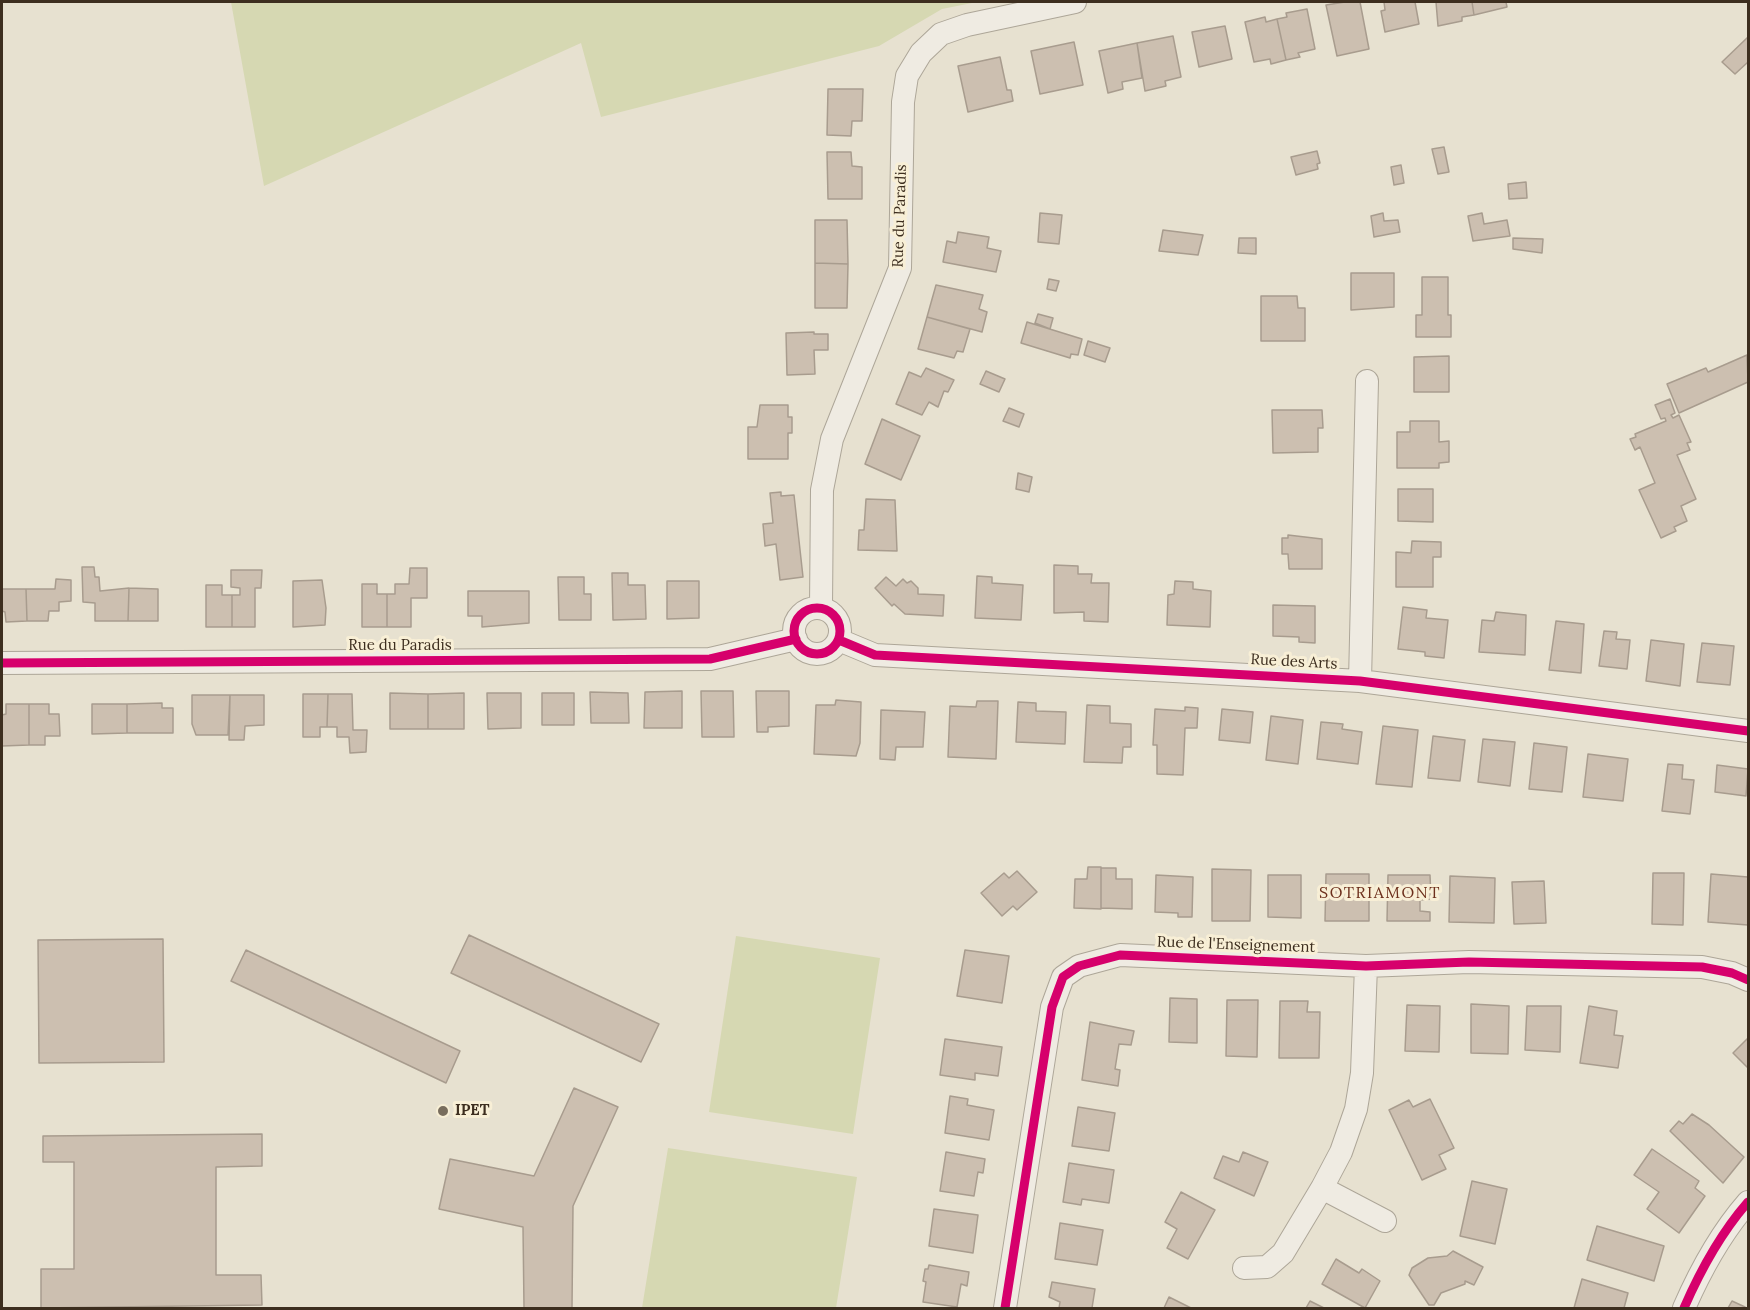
<!DOCTYPE html>
<style>
body{margin:0}
#map{position:relative;width:1750px;height:1310px;overflow:hidden;background:#e7e1d0;font-family:Lora,serif}
canvas{display:block}
.frame{position:absolute;inset:0;border:3px solid #3d2e1f;pointer-events:none}
</style>
<div id="map">
<canvas width="1750" height="1310"></canvas>
<div class="frame"></div>
</div>
<script>
const ctx = document.querySelector('canvas').getContext('2d');
ctx.lineJoin = 'round';
function fillPath(path, color) { ctx.fillStyle = color; ctx.fill(path, 'evenodd'); }
function strokePath(path, color, width, dash) { ctx.strokeStyle = color; ctx.lineWidth = width; ctx.lineCap = dash ? 'butt' : 'round'; ctx.setLineDash(dash || []); ctx.stroke(path); }
function label(font, color, halo, rows, align = 'center') {
  ctx.font = font + ' Lora,serif'; ctx.lineWidth = 6; ctx.setLineDash([]); ctx.textBaseline = 'middle'; ctx.strokeStyle = halo; ctx.fillStyle = color; for (const [text, x, y, turn = 0] of rows) {
    ctx.save(); ctx.translate(x, y); ctx.rotate((+turn || 0) * Math.PI / 180); ctx.textAlign = isNaN(turn) ? turn : align; if (halo) ctx.strokeText(text, 0, 0); ctx.fillText(text, 0, 0); ctx.restore();
  }
}
fillPath(new Path2D(`
 M 231,2 L 977,2 L 942,9 L 879,46 L 601,117 L 581,43 L 264,186 Z
 M 736,936 L 880,958 L 853,1134 L 709,1112 Z
 M 668,1148 L 857,1177 L 836,1308 L 642,1308 Z`), '#d6d8b2');
const building = new Path2D(`
 M 1345,2 L 1360,2 L 1369,49 L 1337,56 L 1326,5 Z
 M 1384,2 L 1415,2 L 1419,24 L 1385,32 L 1381,11 L 1385,10 Z
 M 1436,2 L 1472,2 L 1474,15 L 1462,17 L 1462,21 L 1438,26 Z
 M 1472,2 L 1506,2 L 1507,7 L 1474,15 Z
 M 1307,9 L 1315,49 L 1298,53 L 1300,57 L 1286,60 L 1277,19 L 1287,17 L 1286,13 Z
 M 1265,17 L 1266,22 L 1277,19 L 1286,60 L 1271,64 L 1270,59 L 1254,62 L 1245,22 Z
 M 1225,26 L 1232,59 L 1199,67 L 1192,32 Z
 M 1173,36 L 1181,77 L 1165,81 L 1166,86 L 1145,91 L 1137,43 Z
 M 1748,37 L 1748,62 L 1735,74 L 1722,62 Z
 M 1074,42 L 1083,85 L 1040,94 L 1031,51 Z
 M 1137,43 L 1142,78 L 1122,82 L 1123,89 L 1108,93 L 1099,51 Z
 M 1000,57 L 1007,90 L 1011,90 L 1013,101 L 968,112 L 958,66 Z
 M 828,89 L 863,89 L 862,121 L 852,121 L 851,136 L 827,135 Z
 M 1444,147 L 1449,172 L 1438,174 L 1432,149 Z
 M 1317,151 L 1320,163 L 1317,164 L 1318,169 L 1296,175 L 1291,157 Z
 M 827,152 L 851,152 L 852,166 L 862,167 L 862,199 L 828,199 Z
 M 1401,165 L 1404,183 L 1394,185 L 1391,167 Z
 M 1526,182 L 1527,198 L 1509,199 L 1508,184 Z
 M 1040,213 L 1062,215 L 1059,244 L 1038,242 Z
 M 1383,213 L 1384,221 L 1398,220 L 1400,232 L 1374,237 L 1371,216 Z
 M 1482,213 L 1484,224 L 1507,220 L 1510,236 L 1473,241 L 1468,216 Z
 M 815,220 L 847,220 L 848,264 L 815,263 Z
 M 1163,230 L 1203,235 L 1198,255 L 1159,251 Z
 M 958,232 L 989,237 L 987,248 L 1001,251 L 996,272 L 943,262 L 947,241 L 956,243 Z
 M 1239,238 L 1256,238 L 1256,254 L 1238,253 Z
 M 1513,238 L 1543,239 L 1542,253 L 1513,249 Z
 M 815,263 L 848,264 L 847,308 L 815,308 Z
 M 1351,273 L 1394,273 L 1394,307 L 1351,310 Z
 M 1422,277 L 1448,277 L 1448,315 L 1451,315 L 1451,337 L 1416,337 L 1416,315 L 1422,315 Z
 M 1049,279 L 1059,281 L 1056,291 L 1047,289 Z
 M 936,285 L 983,295 L 979,309 L 987,312 L 982,332 L 927,317 Z
 M 1261,296 L 1297,296 L 1298,308 L 1305,308 L 1305,341 L 1261,341 Z
 M 1038,314 L 1053,318 L 1050,329 L 1035,323 Z
 M 927,317 L 970,329 L 963,352 L 957,351 L 954,358 L 918,349 Z
 M 1027,322 L 1082,339 L 1078,355 L 1071,354 L 1070,358 L 1021,343 Z
 M 814,332 L 814,334 L 828,334 L 828,350 L 814,350 L 815,374 L 787,375 L 786,333 Z
 M 1088,341 L 1110,348 L 1105,362 L 1084,355 Z
 M 1747,355 L 1748,382 L 1679,413 L 1667,384 L 1706,368 L 1708,372 Z
 M 1449,356 L 1449,392 L 1414,392 L 1414,357 Z
 M 926,368 L 954,380 L 948,392 L 944,391 L 938,407 L 929,402 L 922,415 L 896,404 L 909,372 L 921,377 Z
 M 986,371 L 1005,379 L 999,392 L 980,384 Z
 M 1670,399 L 1675,413 L 1671,415 L 1673,418 L 1679,415 L 1691,442 L 1687,443 L 1690,450 L 1677,455 L 1696,499 L 1681,506 L 1687,521 L 1674,527 L 1676,531 L 1661,538 L 1639,490 L 1655,483 L 1640,447 L 1635,450 L 1630,439 L 1636,437 L 1635,434 L 1666,421 L 1665,418 L 1661,419 L 1655,405 Z
 M 760,405 L 788,405 L 788,417 L 792,417 L 792,433 L 788,433 L 788,459 L 748,459 L 748,427 L 757,427 Z
 M 1009,408 L 1024,414 L 1019,427 L 1003,421 Z
 M 1272,410 L 1322,410 L 1323,428 L 1318,428 L 1318,452 L 1273,453 Z
 M 882,419 L 920,436 L 901,480 L 865,464 Z
 M 1410,421 L 1439,421 L 1439,442 L 1449,441 L 1449,462 L 1439,463 L 1439,468 L 1397,468 L 1397,432 L 1410,432 Z
 M 1018,473 L 1032,477 L 1029,492 L 1016,489 Z
 M 1398,489 L 1433,489 L 1433,522 L 1398,521 Z
 M 781,492 L 781,496 L 794,495 L 803,577 L 780,580 L 776,544 L 765,546 L 763,524 L 773,523 L 770,493 Z
 M 866,499 L 895,500 L 897,551 L 858,550 L 859,530 L 864,530 Z
 M 1288,535 L 1322,539 L 1322,569 L 1289,569 L 1288,554 L 1282,554 L 1282,538 L 1288,538 Z
 M 1412,541 L 1441,542 L 1441,557 L 1433,557 L 1433,587 L 1396,587 L 1396,552 L 1411,553 Z
 M 1054,565 L 1078,566 L 1078,574 L 1092,574 L 1091,583 L 1109,583 L 1108,622 L 1084,621 L 1084,612 L 1054,613 Z
 M 82,567 L 94,567 L 95,577 L 99,577 L 100,591 L 129,588 L 128,621 L 95,621 L 95,603 L 83,602 Z
 M 410,568 L 427,568 L 427,598 L 411,598 L 411,627 L 387,627 L 387,594 L 395,594 L 395,584 L 409,584 Z
 M 231,570 L 262,570 L 261,588 L 255,588 L 255,627 L 232,627 L 232,595 L 240,595 L 240,588 L 231,587 Z
 M 612,573 L 628,573 L 628,585 L 645,585 L 646,619 L 613,620 Z
 M 977,576 L 992,577 L 992,583 L 1023,585 L 1021,620 L 975,618 Z
 M 558,577 L 584,577 L 584,594 L 591,594 L 591,620 L 559,620 Z
 M 886,577 L 896,586 L 903,579 L 907,583 L 911,581 L 918,588 L 918,594 L 944,595 L 943,616 L 905,614 L 894,604 L 892,606 L 875,588 Z
 M 56,579 L 71,580 L 71,601 L 59,602 L 59,611 L 49,611 L 48,621 L 27,621 L 26,589 L 55,589 Z
 M 322,580 L 326,608 L 325,625 L 293,627 L 293,581 Z
 M 667,581 L 699,581 L 699,618 L 667,619 Z
 M 1175,581 L 1193,582 L 1193,589 L 1211,591 L 1210,627 L 1167,625 L 1168,595 L 1174,594 Z
 M 362,584 L 377,584 L 377,594 L 387,594 L 387,627 L 362,627 Z
 M 206,585 L 222,585 L 222,595 L 232,595 L 232,627 L 206,627 Z
 M 129,588 L 158,589 L 158,621 L 128,621 Z
 M 2,589 L 26,589 L 27,621 L 6,622 L 5,612 L 2,611 Z
 M 468,591 L 529,591 L 529,623 L 482,627 L 482,616 L 468,616 Z
 M 1273,605 L 1315,606 L 1315,643 L 1299,642 L 1299,637 L 1273,636 Z
 M 1403,607 L 1427,610 L 1426,618 L 1448,620 L 1444,658 L 1425,656 L 1425,652 L 1398,649 Z
 M 1496,612 L 1526,615 L 1525,655 L 1479,652 L 1482,620 L 1494,621 Z
 M 1556,621 L 1584,624 L 1581,673 L 1549,670 Z
 M 1604,631 L 1617,632 L 1616,639 L 1630,640 L 1627,669 L 1599,666 Z
 M 1651,640 L 1684,644 L 1680,686 L 1646,681 Z
 M 1702,643 L 1734,646 L 1730,685 L 1697,682 Z
 M 682,691 L 682,728 L 644,728 L 645,692 Z
 M 701,691 L 733,691 L 734,737 L 702,737 Z
 M 756,691 L 789,691 L 789,726 L 768,727 L 768,732 L 757,732 Z
 M 590,692 L 628,693 L 629,723 L 591,723 Z
 M 390,693 L 428,694 L 428,729 L 390,729 Z
 M 464,693 L 464,729 L 428,729 L 428,694 Z
 M 487,693 L 521,693 L 521,728 L 488,729 Z
 M 542,693 L 574,693 L 574,725 L 542,725 Z
 M 303,694 L 328,694 L 327,727 L 320,727 L 320,737 L 303,737 Z
 M 328,694 L 352,694 L 353,730 L 367,730 L 366,752 L 350,753 L 349,737 L 337,737 L 337,727 L 327,727 Z
 M 192,695 L 230,695 L 228,735 L 196,735 L 192,724 Z
 M 230,695 L 264,695 L 264,725 L 245,726 L 244,740 L 229,740 Z
 M 836,700 L 861,702 L 860,743 L 856,756 L 814,754 L 816,705 L 835,705 Z
 M 977,701 L 998,701 L 996,759 L 948,757 L 950,706 L 976,707 Z
 M 1018,702 L 1036,703 L 1036,711 L 1066,712 L 1065,744 L 1016,742 Z
 M 162,703 L 162,708 L 173,708 L 173,733 L 127,733 L 127,704 Z
 M 6,704 L 29,704 L 29,745 L 2,746 L 2,715 L 6,714 Z
 M 29,704 L 49,704 L 49,714 L 59,714 L 60,736 L 45,736 L 45,745 L 29,745 Z
 M 92,704 L 127,704 L 127,733 L 92,734 Z
 M 1087,705 L 1110,706 L 1110,723 L 1131,724 L 1131,747 L 1123,747 L 1122,763 L 1084,762 Z
 M 1185,707 L 1198,708 L 1197,728 L 1185,728 L 1183,775 L 1157,774 L 1157,745 L 1153,745 L 1155,709 L 1185,711 Z
 M 1222,709 L 1253,712 L 1250,743 L 1219,740 Z
 M 881,710 L 925,712 L 923,747 L 896,747 L 895,760 L 880,759 Z
 M 1271,716 L 1303,720 L 1298,764 L 1266,760 Z
 M 1321,722 L 1343,724 L 1342,729 L 1362,732 L 1358,764 L 1317,759 Z
 M 1383,726 L 1418,730 L 1412,787 L 1376,784 Z
 M 1433,736 L 1465,740 L 1460,781 L 1428,778 Z
 M 1483,739 L 1515,742 L 1510,786 L 1478,782 Z
 M 1534,743 L 1567,747 L 1562,792 L 1529,789 Z
 M 1588,754 L 1628,759 L 1623,801 L 1583,797 Z
 M 1668,764 L 1683,765 L 1682,779 L 1694,780 L 1690,814 L 1662,811 Z
 M 1717,765 L 1748,769 L 1746,796 L 1715,792 Z
 M 1088,867 L 1101,867 L 1101,909 L 1074,908 L 1075,879 L 1087,879 Z
 M 1101,868 L 1116,868 L 1116,879 L 1132,879 L 1132,909 L 1101,908 Z
 M 1212,869 L 1251,870 L 1250,921 L 1212,921 Z
 M 1017,871 L 1037,892 L 1017,910 L 1013,906 L 1002,916 L 981,893 L 1004,873 L 1009,878 Z
 M 1653,873 L 1684,873 L 1683,925 L 1652,924 Z
 M 1326,874 L 1369,874 L 1369,921 L 1325,921 Z
 M 1711,874 L 1748,877 L 1748,925 L 1708,922 Z
 M 1156,875 L 1193,877 L 1192,917 L 1178,917 L 1178,913 L 1155,912 Z
 M 1268,875 L 1301,875 L 1301,918 L 1268,917 Z
 M 1388,875 L 1430,875 L 1431,899 L 1420,900 L 1420,911 L 1430,912 L 1430,921 L 1387,921 Z
 M 1450,876 L 1495,878 L 1494,923 L 1449,922 Z
 M 1544,881 L 1546,923 L 1514,924 L 1512,882 Z
 M 469,935 L 659,1024 L 641,1062 L 451,973 Z
 M 163,939 L 164,1062 L 39,1063 L 38,940 Z
 M 246,950 L 460,1051 L 446,1083 L 231,981 Z
 M 965,950 L 1009,956 L 1002,1003 L 957,996 Z
 M 1170,998 L 1197,999 L 1197,1043 L 1169,1042 Z
 M 1227,1000 L 1258,1000 L 1257,1057 L 1226,1056 Z
 M 1280,1001 L 1308,1001 L 1307,1012 L 1320,1012 L 1319,1058 L 1279,1058 Z
 M 1471,1004 L 1509,1006 L 1508,1054 L 1471,1053 Z
 M 1407,1005 L 1440,1006 L 1439,1052 L 1405,1051 Z
 M 1527,1006 L 1561,1006 L 1560,1052 L 1525,1050 Z
 M 1589,1006 L 1617,1011 L 1614,1035 L 1623,1036 L 1618,1068 L 1580,1063 Z
 M 1090,1022 L 1134,1031 L 1131,1045 L 1119,1044 L 1115,1069 L 1120,1070 L 1118,1086 L 1082,1080 Z
 M 1748,1038 L 1748,1068 L 1733,1053 Z
 M 945,1039 L 1002,1047 L 998,1076 L 975,1073 L 975,1080 L 940,1075 Z
 M 574,1088 L 618,1107 L 573,1206 L 572,1308 L 524,1308 L 523,1227 L 439,1209 L 450,1159 L 534,1176 Z
 M 950,1096 L 968,1099 L 967,1105 L 994,1110 L 989,1140 L 945,1133 Z
 M 1430,1099 L 1454,1148 L 1439,1155 L 1446,1169 L 1422,1180 L 1389,1110 L 1409,1100 L 1413,1107 Z
 M 1078,1107 L 1115,1113 L 1109,1151 L 1072,1146 Z
 M 1692,1114 L 1709,1125 L 1744,1157 L 1723,1183 L 1670,1131 L 1679,1121 L 1683,1124 Z
 M 262,1134 L 262,1166 L 216,1167 L 216,1275 L 261,1275 L 262,1305 L 41,1308 L 41,1269 L 74,1269 L 74,1162 L 43,1162 L 43,1136 Z
 M 1652,1149 L 1699,1181 L 1695,1188 L 1705,1196 L 1679,1233 L 1647,1209 L 1659,1192 L 1634,1175 Z
 M 946,1152 L 985,1159 L 983,1173 L 978,1172 L 974,1196 L 940,1191 Z
 M 1243,1152 L 1268,1162 L 1254,1196 L 1214,1178 L 1223,1156 L 1239,1162 Z
 M 1069,1163 L 1114,1170 L 1109,1203 L 1082,1199 L 1081,1205 L 1063,1202 Z
 M 1472,1181 L 1507,1189 L 1495,1244 L 1460,1236 Z
 M 1181,1192 L 1215,1210 L 1188,1259 L 1167,1248 L 1177,1229 L 1165,1222 Z
 M 934,1209 L 978,1215 L 973,1253 L 929,1246 Z
 M 1060,1223 L 1103,1230 L 1097,1265 L 1055,1259 Z
 M 1597,1226 L 1664,1246 L 1654,1281 L 1587,1260 Z
 M 1453,1251 L 1483,1267 L 1474,1285 L 1465,1281 L 1465,1284 L 1441,1293 L 1434,1305 L 1429,1305 L 1409,1275 L 1412,1268 L 1428,1258 L 1447,1256 Z
 M 1336,1259 L 1359,1273 L 1362,1269 L 1380,1281 L 1365,1308 L 1322,1284 Z
 M 929,1265 L 969,1272 L 967,1286 L 961,1284 L 957,1307 L 923,1302 L 926,1282 L 923,1281 L 925,1269 L 928,1269 Z
 M 1582,1279 L 1628,1293 L 1624,1308 L 1574,1308 Z
 M 1052,1282 L 1095,1289 L 1092,1308 L 1059,1308 L 1060,1302 L 1049,1297 Z
 M 1169,1297 L 1191,1308 L 1164,1308 Z
 M 1310,1301 L 1324,1308 L 1306,1308 Z
 M 1732,1301 L 1745,1307 L 1745,1308 L 1728,1308 Z`);
fillPath(building, '#ccbfb0');
strokePath(building, '#a89c8e', 1.5);
const minor = new Path2D(`
 M 821,607 L 822,490 L 832,439 L 900,268 L 903,102 L 907,76 L 921,53 L 941,34 L 967,25 L 1075,2
 M794 631a23 23 0 1 1 46 0a23 23 0 1 1-46 0Z
 M 839,640 L 875,655 L 1360,681 L 1748,731
 M 2,663 L 710,659 L 796,639
 M 1360,681 L 1367,381
 M 1322,1188 L 1385,1221
 M 1244,1268 L 1267,1267 L 1283,1253 L 1322,1188 L 1341,1152 L 1356,1109 L 1362,1073 L 1366,966
 M 1005,1308 L 1052,1007 L 1063,977 L 1079,966 L 1120,955 L 1366,966 L 1469,962 L 1702,967 L 1732,973 L 1748,980
 M 1684,1308 C 1701,1269 1720,1234 1748,1202`);
strokePath(minor, '#ada698', 24);
strokePath(minor, '#efebe2', 22);
strokePath(new Path2D(`
 M794 631a23 23 0 1 1 46 0a23 23 0 1 1-46 0Z
 M 839,640 L 875,655 L 1360,681 L 1748,731
 M 2,663 L 710,659 L 796,639
 M 1005,1308 L 1052,1007 L 1063,977 L 1079,966 L 1120,955 L 1366,966 L 1469,962 L 1702,967 L 1732,973 L 1748,980
 M 1684,1308 C 1701,1269 1720,1234 1748,1202`), '#d6006c', 9);
for (const [x, y, r, color] of [
 [443,1111,6,"#786d5d"]
]) { const dot = new Path2D(); dot.arc(x, y, r, 0, 2 * Math.PI); ctx.fillStyle = color; ctx.fill(dot); strokePath(dot, '#f8efd6', 2); }
label('15px', '#3d2e1f', '#f8efd6', [
 ["Rue du Paradis",900,216,-88],
 ["Rue du Paradis",400,646],
 ["Rue des Arts",1294,662,3],
 ["Rue de l'Enseignement",1236,945,2]
]);
label('bold 15px', '#3d2e1f', '#f8efd6', [
 ["IPET",455,1111]
], 'left');
ctx.letterSpacing = '1.5px';
label('16px', '#6c2f1c', '#f8efd6', [
 ["SOTRIAMONT",1380,893]
]);
ctx.letterSpacing = '0px';
</script>
